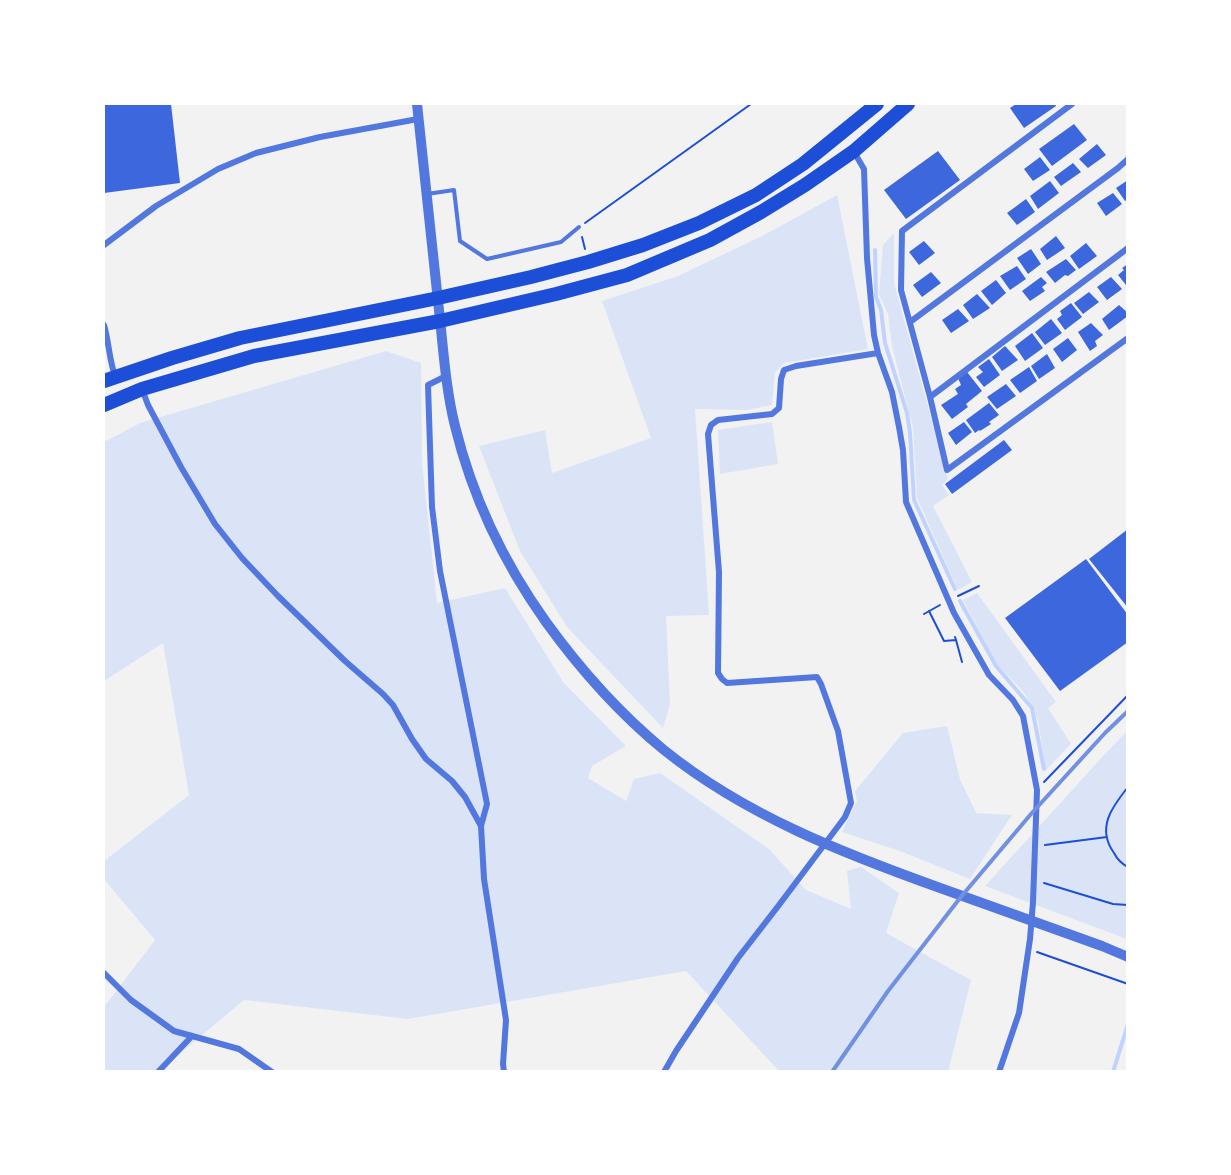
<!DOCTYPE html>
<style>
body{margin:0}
#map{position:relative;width:1231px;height:1175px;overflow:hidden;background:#f2f2f2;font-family:"Sofia Sans Condensed",sans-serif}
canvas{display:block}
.frame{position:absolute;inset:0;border:105px solid #fff;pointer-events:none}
</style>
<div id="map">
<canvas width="1231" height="1175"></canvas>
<div class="frame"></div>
</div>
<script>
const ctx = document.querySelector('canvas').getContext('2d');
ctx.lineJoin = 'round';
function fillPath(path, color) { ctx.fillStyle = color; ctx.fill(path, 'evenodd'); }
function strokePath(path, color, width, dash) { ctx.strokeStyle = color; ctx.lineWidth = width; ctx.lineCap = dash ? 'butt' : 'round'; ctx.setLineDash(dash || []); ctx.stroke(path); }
fillPath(new Path2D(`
 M 837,195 L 868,349 L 784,363 L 775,373 L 772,405 L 747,410 L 695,409 L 709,615 L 666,616 L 670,704 L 663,728 L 567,627 L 520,551 L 479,446 L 545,430 L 552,473 L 651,438 L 602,301 L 678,276 L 764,235 Z
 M 894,233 L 894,283 L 948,479 L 942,485 L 949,495 L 933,506 L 972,582 L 958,590 L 917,498 L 913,428 L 892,346 L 888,314 L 879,295 L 883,245 Z
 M 386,351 L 421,363 L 422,462 L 437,603 L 505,588 L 563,682 L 626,746 L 592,766 L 588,778 L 626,801 L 634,779 L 660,773 L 769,849 L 806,890 L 851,909 L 847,871 L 861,867 L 899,893 L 886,933 L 971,980 L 948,1072 L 779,1071 L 686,971 L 408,1019 L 244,1000 L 159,1071 L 104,1071 L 104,1007 L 155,940 L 104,879 L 104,861 L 189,795 L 163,643 L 104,681 L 104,442 L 140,423 Z
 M 772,422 L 778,464 L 720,474 L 718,430 Z
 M 977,593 L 1056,702 L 1048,708 L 1071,744 L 1046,770 L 1038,721 L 1034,708 L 1022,690 L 997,665 L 963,600 Z
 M 947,726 L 960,779 L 976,813 L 1012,815 L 970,879 L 900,851 L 842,832 L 857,801 L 855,791 L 903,733 Z
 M 1127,731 L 1127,939 L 985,886 L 1103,756 Z`), '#dbe4f7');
strokePath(new Path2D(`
 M 875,250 L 876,297 L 881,310 L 885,343 L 907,413 L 910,433 L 914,500 L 955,589
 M 960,601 L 996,666 L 1032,708 L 1044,769
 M 1113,1072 L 1128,1024`), '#bfd3fe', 4);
fillPath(new Path2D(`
 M 104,104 L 171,104 L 180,183 L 104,193 Z
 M 1016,104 L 1055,104 L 1056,106 L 1024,128 L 1010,108 Z
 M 1074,124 L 1087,140 L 1052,166 L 1039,149 Z
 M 1097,144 L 1106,155 L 1088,168 L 1079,159 Z
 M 938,151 L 960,180 L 906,219 L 884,190 Z
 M 1040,157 L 1050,170 L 1033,181 L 1024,169 Z
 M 1073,163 L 1081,172 L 1061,186 L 1054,177 Z
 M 1128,180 L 1128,199 L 1125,201 L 1116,188 Z
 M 1050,181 L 1059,193 L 1038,209 L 1030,196 Z
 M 1113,193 L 1122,204 L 1106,216 L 1097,203 Z
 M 1026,199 L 1035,212 L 1017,225 L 1007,213 Z
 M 1056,236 L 1065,248 L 1047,260 L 1040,249 Z
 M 924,241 L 935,253 L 919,265 L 909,252 Z
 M 1086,243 L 1097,256 L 1079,269 L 1070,256 Z
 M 1031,249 L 1041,264 L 1028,274 L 1017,258 Z
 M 1066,259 L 1076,270 L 1068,276 L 1065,275 L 1055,283 L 1046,272 Z
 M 1128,264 L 1128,284 L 1126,285 L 1118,275 L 1124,270 L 1122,268 Z
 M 1017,266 L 1026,279 L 1010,290 L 1000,276 Z
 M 931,272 L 941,283 L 922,297 L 913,285 Z
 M 1041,277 L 1047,283 L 1042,287 L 1045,291 L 1030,301 L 1022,291 Z
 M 1111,277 L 1122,289 L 1107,300 L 1097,287 Z
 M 996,280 L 1006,293 L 992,305 L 981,291 Z
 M 1089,292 L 1099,302 L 1083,314 L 1074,303 Z
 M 977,294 L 990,308 L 973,319 L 963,305 Z
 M 1071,303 L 1082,317 L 1065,330 L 1057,319 L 1062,315 L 1060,311 Z
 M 1119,305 L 1128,313 L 1128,316 L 1109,330 L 1102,319 Z
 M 958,309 L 969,321 L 951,333 L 942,320 Z
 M 1051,319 L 1062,333 L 1045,345 L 1035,332 Z
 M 1091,323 L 1103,335 L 1095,341 L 1097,346 L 1090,351 L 1078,332 Z
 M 1032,333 L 1043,348 L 1025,361 L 1015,346 Z
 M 1068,338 L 1077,350 L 1062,362 L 1053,349 Z
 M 1005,346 L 1018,360 L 1002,371 L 992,357 Z
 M 1047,354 L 1055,368 L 1039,379 L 1031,366 Z
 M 989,359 L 1000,375 L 984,387 L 976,377 L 983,372 L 978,367 Z
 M 1029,367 L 1037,381 L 1020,393 L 1010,380 Z
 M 967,372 L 982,391 L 966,404 L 968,407 L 952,419 L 941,405 L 958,394 L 955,389 L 961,385 L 958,378 Z
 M 1006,384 L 1016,396 L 997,409 L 987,397 Z
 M 989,403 L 999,415 L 989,422 L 991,424 L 980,431 L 979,430 L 975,433 L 966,420 Z
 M 964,422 L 972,432 L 956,445 L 948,433 Z
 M 1004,440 L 1012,450 L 952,494 L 945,484 Z
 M 1128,529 L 1128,608 L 1089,559 Z
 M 1086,559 L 1128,615 L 1128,642 L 1060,691 L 1005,618 Z`), '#3d67dc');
strokePath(new Path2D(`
 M 585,223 L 751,104
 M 582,237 L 585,249
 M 958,596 L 979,586
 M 929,611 L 944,641 L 956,640 L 955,637
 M 924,614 L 940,605
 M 956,640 L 962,662
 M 1044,782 L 1128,695
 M 1128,787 C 1112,807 1096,828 1114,853 C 1117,859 1122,864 1128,867
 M 1045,845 L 1107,837
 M 1044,883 L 1113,904 L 1128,905
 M 1037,952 L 1128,984`), '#1d4ed8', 2);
strokePath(new Path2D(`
 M 427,194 L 454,190 L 460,241 L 487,259 L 561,242 L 579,227`), '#5277de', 4);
strokePath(new Path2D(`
 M 1072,104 L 902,231 L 901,290 L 930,397 L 947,470 L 1128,338
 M 854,152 L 864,169 L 867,258 L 874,335 L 878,353 L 892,392 L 899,427 L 903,450 L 906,502 L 954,613 L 989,675 L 1013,700 L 1023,716 L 1037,790 L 1033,902 L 1030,939 L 1019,1013 L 999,1072
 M 104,245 L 156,206 L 218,169 L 256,153 L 320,137 L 418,119
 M 910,322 L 1118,168 L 1128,159
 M 104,325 C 109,342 109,359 115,376
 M 446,376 L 428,385 L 432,507 L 440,571 L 487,804 L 481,826 L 484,879 L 506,1020 L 503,1064 L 504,1072
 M 142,389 L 148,405 L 181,467 L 215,524 L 242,558 L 278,596 L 345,661 L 383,694 L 393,705 L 412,739 L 426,759 L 452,781 L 465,797 L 481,826
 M 930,397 L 1128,248
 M 104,973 L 131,1000 L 174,1031 L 239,1049 L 272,1072
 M 158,1072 L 192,1036
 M 664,1072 L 676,1051 L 738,958 L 779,905 L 845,817 L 851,803 L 838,731 L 821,684 L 817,677 L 727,683 L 722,679 L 718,673 L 719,572 L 708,434 L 711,425 L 718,420 L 772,414 L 779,408 L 781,379 L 784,370 L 796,366 L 878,353`), '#5277de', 6);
strokePath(new Path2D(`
 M 417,104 C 424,169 431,235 438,301 C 443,343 445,386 455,426 C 472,496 504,563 546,622 C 580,669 619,713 664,750 C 746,816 845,854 943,889 C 996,908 1049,927 1102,946 L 1128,957`), '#5277de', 10);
strokePath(new Path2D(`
 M 104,381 L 172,358 L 240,338 L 438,298 L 531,277 L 588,262 L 643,245 L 699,223 L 756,195 L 803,164 L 877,104
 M 104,405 L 142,389 L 254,356 L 440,321 L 556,294 L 627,275 L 710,240 L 761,212 L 805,185 L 854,151 L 908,104`), '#1d4ed8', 14);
strokePath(new Path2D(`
 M 832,1072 L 888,991 L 960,898 L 1031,814 L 1105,733 L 1128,711`), '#7290e2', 4);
</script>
